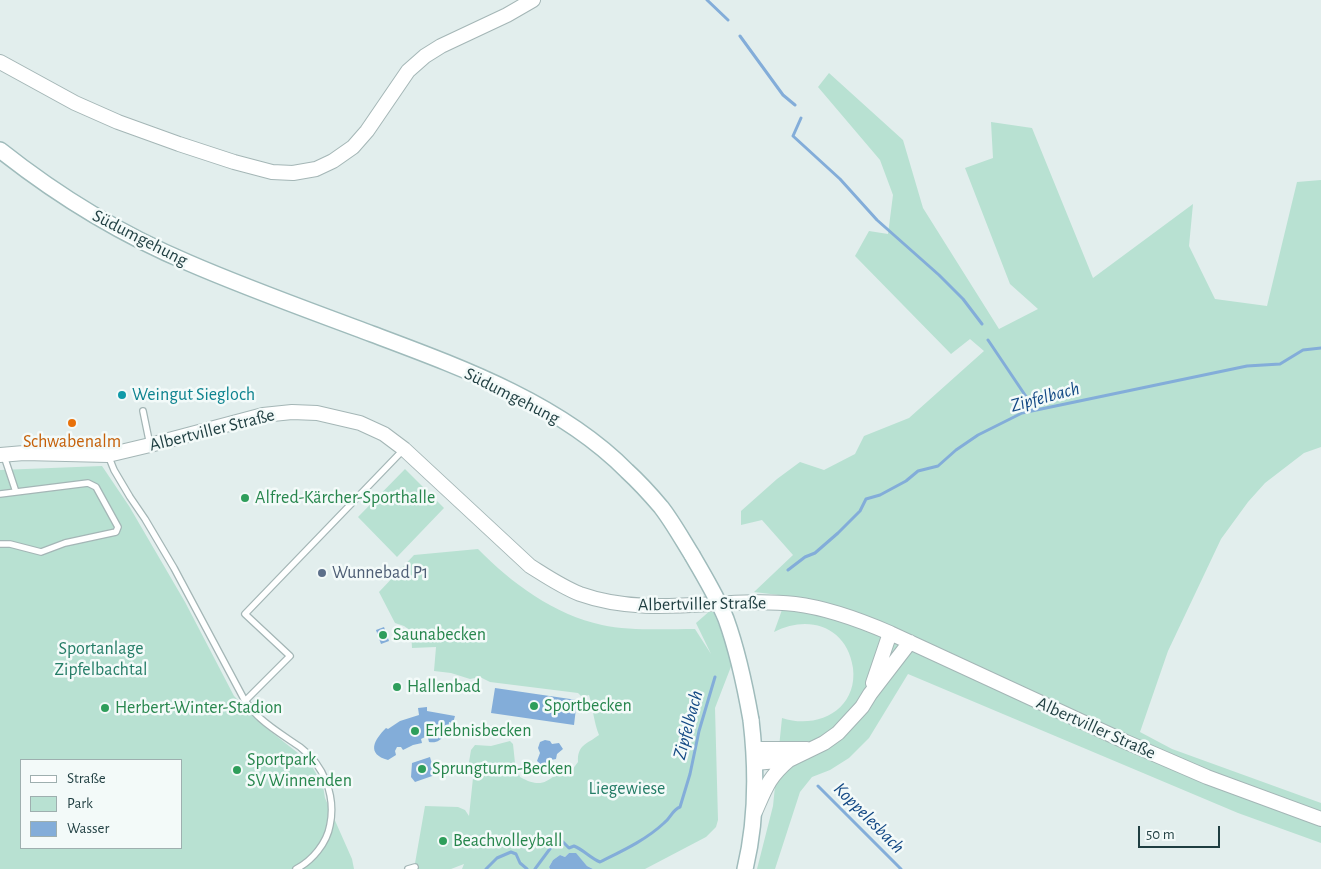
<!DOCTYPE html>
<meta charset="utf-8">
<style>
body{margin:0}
#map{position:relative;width:1321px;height:869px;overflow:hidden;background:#e2eeed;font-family:"Alegreya Sans",sans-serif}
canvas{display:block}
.legend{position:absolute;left:20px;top:759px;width:162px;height:90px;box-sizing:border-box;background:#f3faf9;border:1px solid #9eafaf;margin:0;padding:6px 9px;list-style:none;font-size:15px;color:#1f3e41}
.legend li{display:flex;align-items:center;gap:10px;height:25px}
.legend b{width:25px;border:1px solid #9eafaf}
.scale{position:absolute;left:1138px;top:826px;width:82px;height:22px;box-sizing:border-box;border:2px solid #1f3e41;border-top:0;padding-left:6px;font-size:15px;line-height:18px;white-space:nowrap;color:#1f3e41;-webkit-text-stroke:4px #f3faf9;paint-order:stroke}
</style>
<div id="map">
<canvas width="1321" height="869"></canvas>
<ul class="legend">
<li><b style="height:6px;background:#fff"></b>Straße</li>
<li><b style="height:14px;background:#b8e1d2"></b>Park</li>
<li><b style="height:14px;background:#83add9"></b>Wasser</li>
</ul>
<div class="scale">50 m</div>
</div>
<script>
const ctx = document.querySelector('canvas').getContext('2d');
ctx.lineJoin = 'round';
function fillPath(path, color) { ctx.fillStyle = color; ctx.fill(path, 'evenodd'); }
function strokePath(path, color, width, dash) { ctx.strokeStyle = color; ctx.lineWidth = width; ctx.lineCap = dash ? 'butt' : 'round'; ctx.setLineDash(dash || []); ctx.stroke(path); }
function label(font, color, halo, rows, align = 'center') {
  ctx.font = font + ' "Alegreya Sans",sans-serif'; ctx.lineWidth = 5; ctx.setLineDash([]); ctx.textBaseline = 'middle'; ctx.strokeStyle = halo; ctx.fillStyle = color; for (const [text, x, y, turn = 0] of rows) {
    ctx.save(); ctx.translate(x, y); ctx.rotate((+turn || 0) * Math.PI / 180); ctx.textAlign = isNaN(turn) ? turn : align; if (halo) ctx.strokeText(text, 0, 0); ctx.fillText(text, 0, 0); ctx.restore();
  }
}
fillPath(new Path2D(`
 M 829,73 L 903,140 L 923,208 L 999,329 L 1038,309 L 1010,284 L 965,168 L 993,158 L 991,122 L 1032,128 L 1093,278 L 1193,204 L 1189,246 L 1215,299 L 1267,306 L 1297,182 L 1321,180 L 1321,447 L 1304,453 L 1265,483 L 1248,502 L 1221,539 L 1168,651 L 1140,732 L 1172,749 L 1321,803 L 1321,843 L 1238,813 L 908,674 L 869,738 L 849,758 L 830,770 L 812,777 L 800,792 L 775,869 L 757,869 L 773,806 L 782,718 C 818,730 858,709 853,668 C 847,626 808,614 774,632 L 787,596 L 754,592 L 793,555 L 762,520 L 741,525 L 741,511 L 777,479 L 800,462 L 824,470 L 855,454 L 864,436 L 909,418 L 984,351 L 970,339 L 951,354 L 855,256 L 869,231 L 888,234 L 893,195 L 880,160 L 818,87 Z
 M 102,466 L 129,506 L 185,602 L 234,696 L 265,727 L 303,757 L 313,768 L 323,786 L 325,798 L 352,859 L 354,869 L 0,869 L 0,470 ZM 21,760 L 181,760 L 181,848 L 21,848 Z
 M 405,469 L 444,508 L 397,557 L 358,517 Z
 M 478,549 C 511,583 555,615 602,625 C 629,631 666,629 695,629 L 711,654 L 696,623 L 712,609 L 721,630 L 732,664 L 715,708 L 718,820 L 716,827 L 706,837 L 645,869 L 593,869 L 587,866 L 575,853 L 569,853 L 565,857 L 560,855 L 553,860 L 549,867 L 550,869 L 462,869 L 464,864 L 451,869 L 414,869 L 425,806 L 458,807 L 465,810 L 469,816 L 473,778 L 468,768 L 471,750 L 475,745 L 491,746 L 510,741 L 513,744 L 515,763 L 520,777 C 550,794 549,770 572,770 L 578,762 C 577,745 587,744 599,735 C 594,723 593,708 589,695 L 582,697 L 578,693 L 490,682 L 480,677 L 470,679 L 451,673 L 434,671 L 436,647 L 412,648 L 411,631 L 404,626 L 395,623 L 379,592 L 414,555 Z`), '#b8e1d2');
fillPath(new Path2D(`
 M 384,627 L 389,641 L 381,644 L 376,630 Z
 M 495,688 L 577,700 L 574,725 L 491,713 Z
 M 427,707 L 427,711 L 455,716 L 453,723 L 449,722 L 448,734 L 445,734 C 440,741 437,743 429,742 L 428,738 L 425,737 L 421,739 L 422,743 L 413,745 L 403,750 L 401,747 L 397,747 L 395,751 L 396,755 L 388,760 C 366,754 374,740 386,728 L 388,729 L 400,721 L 419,715 L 418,708 Z
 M 545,740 L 550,741 L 552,744 L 559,743 L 563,749 L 557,754 L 556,759 L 551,760 L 543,766 L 537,761 L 540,753 L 538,748 L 540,742 Z
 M 430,757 L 435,775 L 415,782 L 411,777 L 412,763 Z
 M 569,853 L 576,853 L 587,866 L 593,869 L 550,869 L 549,867 L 553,860 L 560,855 L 565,857 Z`), '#83add9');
strokePath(new Path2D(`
 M 707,0 L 728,20
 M 740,36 L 783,95 L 795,105
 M 801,118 L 793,136 L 840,179 L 877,220 L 939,275 L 963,299 L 982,324
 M 988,340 L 1025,395 L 1032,410
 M 788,570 L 805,557 L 815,553 L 838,533 L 860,511 L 866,499 L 880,495 L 906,481 L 918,471 L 938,466 L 956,450 L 978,435 L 1022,413 L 1247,366 L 1280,364 L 1303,350 L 1321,348
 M 818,786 L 901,869
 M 486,869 L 497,858 L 511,852 L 516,854 L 520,863 L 527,869
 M 535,869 L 555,842 L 562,841 L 569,848 L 574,846 C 584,850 590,858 600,862 C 622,851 646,840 664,823 C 671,818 672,810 680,807 L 690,774 L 699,731 L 715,677`), '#83add9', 3);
const service = new Path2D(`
 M 143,411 L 150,445
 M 108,455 L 114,470 L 130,497 L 145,519 L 174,568 L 245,701 C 250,706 254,713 260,718 C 272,729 287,738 300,747 C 324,765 336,796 330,825 C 327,843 312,861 296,869
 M 4,456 L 16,492
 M 0,494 L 88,483 L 96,487 L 118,527 L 116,532 L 65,543 L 41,552 L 10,544 L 0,544
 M 245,701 L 290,656 L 245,614 L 404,449
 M 408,869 L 415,867`);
const tertiary = new Path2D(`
 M 0,62 L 75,103 L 118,122 L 179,144 L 234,162 L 272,172 L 293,173 L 316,169 L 333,161 L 353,147 L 367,131 L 408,71 L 425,56 L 441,46 L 507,15 L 533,0
 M 0,455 L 24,453 L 108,455 L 150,445 L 263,415 L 292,412 L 317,413 L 360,423 L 384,434 L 404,449 L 530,566 C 546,576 562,587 580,594 C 650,619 724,596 795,604 C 828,608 860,620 890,633 L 1126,742 L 1207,777 L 1321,819
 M 873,683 L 890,633
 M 754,749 L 807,749
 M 755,763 L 789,760 L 824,743 L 838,733 L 862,707 L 870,694 L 910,642
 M 755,812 C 766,787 769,777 789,760`);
const secondary = new Path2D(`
 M 0,150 C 58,196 120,234 189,263 C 249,289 311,311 372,334 C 460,367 560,403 627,471 C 639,482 650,494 661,507 C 672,521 682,539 692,555
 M 745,869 C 757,819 757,771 751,720`);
strokePath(service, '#a4b6b6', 8);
strokePath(tertiary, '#a4b6b6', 16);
strokePath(secondary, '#9fbbbb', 18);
strokePath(service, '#fff', 5.5);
strokePath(tertiary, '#fff', 14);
strokePath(secondary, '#fff', 15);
const secondaryBridge = new Path2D(`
 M 692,555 C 704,576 717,597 726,619 C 738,652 745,686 751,720`);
strokePath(secondaryBridge, '#9fbbbb', 18, []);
strokePath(secondaryBridge, '#fff', 15);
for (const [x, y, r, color] of [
 [122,395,5,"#0f9aa8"],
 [72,423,5,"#e8710a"],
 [245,498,5,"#2e9e5b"],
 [322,573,5,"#5c6f8a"],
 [383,635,5,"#2e9e5b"],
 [397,687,5,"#2e9e5b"],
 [534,706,5,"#2e9e5b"],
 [105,708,5,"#2e9e5b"],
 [415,731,5,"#2e9e5b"],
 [422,769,5,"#2e9e5b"],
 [237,770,5,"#2e9e5b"],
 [443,841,5,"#2e9e5b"]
]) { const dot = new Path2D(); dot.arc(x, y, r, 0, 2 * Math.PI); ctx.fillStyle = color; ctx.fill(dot); strokePath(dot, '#f3faf9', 2); }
label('18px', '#1f3e41', '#f3faf9', [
 ["Südumgehung",140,238,27],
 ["Südumgehung",512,396,27],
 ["Albertviller Straße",212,430,-14],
 ["Albertviller Straße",702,604,-1],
 ["Albertviller Straße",1096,728,24]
]);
label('18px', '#0d838f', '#f3faf9', [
 ["Weingut Siegloch",132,395]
], 'left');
label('18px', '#c56008', '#f3faf9', [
 ["Schwabenalm",72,442]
]);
label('18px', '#27864d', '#f3faf9', [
 ["Alfred-Kärcher-Sporthalle",255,498],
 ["Saunabecken",393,635],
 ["Hallenbad",407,687],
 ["Sportbecken",544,706],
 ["Herbert-Winter-Stadion",115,708],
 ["Erlebnisbecken",425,731],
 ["Sportpark",247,760],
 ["SV Winnenden",247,781],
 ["Sprungturm-Becken",432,769],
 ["Beachvolleyball",453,841]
], 'left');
label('18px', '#4e5e75', '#f3faf9', [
 ["Wunnebad P1",332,573]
], 'left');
label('18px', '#257d67', '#f3faf9', [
 ["Sportanlage",101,649],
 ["Zipfelbachtal",101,670],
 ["Liegewiese",627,789]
]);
label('italic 19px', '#124884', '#f3faf9', [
 ["Zipfelbach",1045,397,-15],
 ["Zipfelbach",688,725,-75],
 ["Koppelesbach",869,818,45]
]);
</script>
